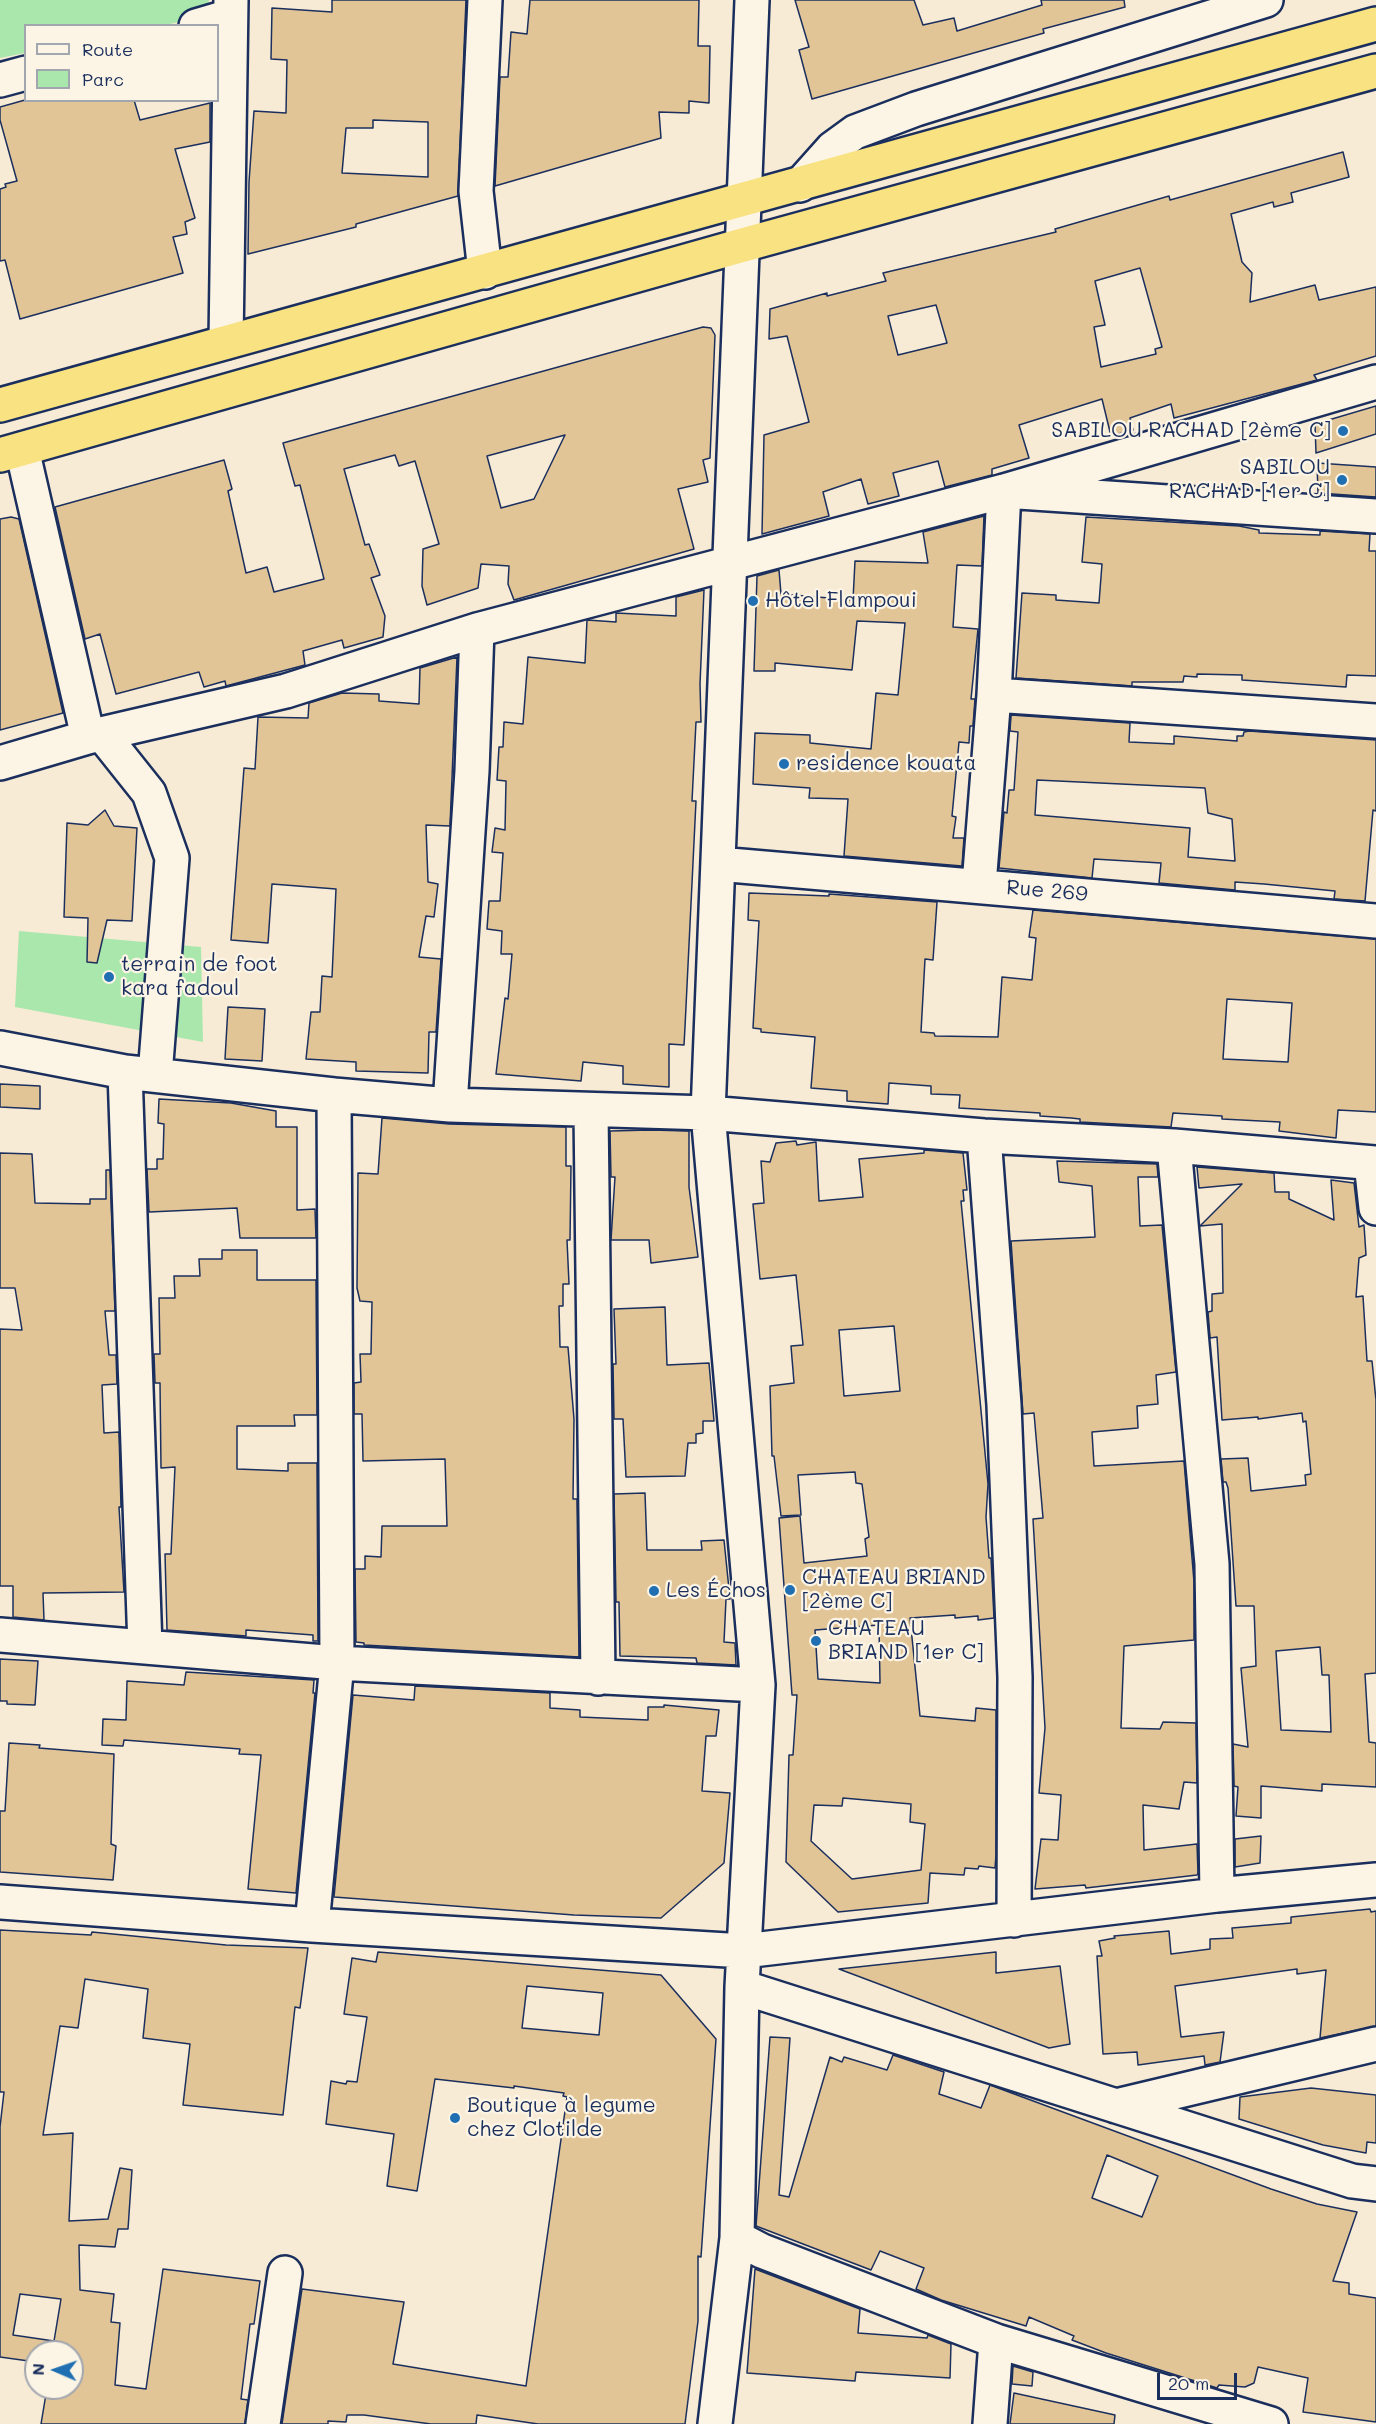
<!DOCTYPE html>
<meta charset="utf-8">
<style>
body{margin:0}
#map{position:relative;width:1376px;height:2424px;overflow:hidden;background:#f7ebd5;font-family:Mali,sans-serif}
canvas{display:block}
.legend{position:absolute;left:24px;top:24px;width:195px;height:78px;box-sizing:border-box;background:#fcf5e5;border:2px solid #a2a6af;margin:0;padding:8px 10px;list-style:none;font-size:18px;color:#1b2f5e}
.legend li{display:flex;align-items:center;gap:12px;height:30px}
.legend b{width:30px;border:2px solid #a2a6af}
.north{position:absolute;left:24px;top:2340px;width:60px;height:60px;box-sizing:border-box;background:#fcf5e5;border:2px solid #a2a6af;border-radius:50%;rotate:272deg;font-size:16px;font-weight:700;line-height:24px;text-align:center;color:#1b2f5e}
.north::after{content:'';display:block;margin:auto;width:21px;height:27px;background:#1f6fb2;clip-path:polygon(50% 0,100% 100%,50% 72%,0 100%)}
.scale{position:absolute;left:1157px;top:2373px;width:80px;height:27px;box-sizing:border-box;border:3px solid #1b2f5e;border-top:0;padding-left:8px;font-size:18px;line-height:21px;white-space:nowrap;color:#1b2f5e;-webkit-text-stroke:4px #fcf5e5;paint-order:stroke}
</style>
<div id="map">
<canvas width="1376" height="2424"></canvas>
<ul class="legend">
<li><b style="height:8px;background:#fcf5e5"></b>Route</li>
<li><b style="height:16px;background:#aae7ad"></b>Parc</li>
</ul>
<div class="north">N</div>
<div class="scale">20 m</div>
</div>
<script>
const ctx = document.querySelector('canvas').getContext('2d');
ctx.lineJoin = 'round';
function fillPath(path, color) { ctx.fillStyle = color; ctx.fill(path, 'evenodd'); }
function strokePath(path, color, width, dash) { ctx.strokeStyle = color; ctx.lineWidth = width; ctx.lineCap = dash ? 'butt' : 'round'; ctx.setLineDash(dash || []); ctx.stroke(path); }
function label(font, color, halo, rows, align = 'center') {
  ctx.font = font + ' Mali,sans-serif'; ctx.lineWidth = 4.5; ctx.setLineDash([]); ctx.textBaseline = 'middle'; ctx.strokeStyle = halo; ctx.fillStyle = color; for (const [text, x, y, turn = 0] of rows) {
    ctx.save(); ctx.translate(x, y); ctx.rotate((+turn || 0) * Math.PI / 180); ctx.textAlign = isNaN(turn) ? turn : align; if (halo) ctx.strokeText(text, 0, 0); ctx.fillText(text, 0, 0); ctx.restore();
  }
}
fillPath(new Path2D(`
 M 0,0 L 209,0 L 207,17 L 164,25 L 26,26 L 25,53 L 0,58 Z
 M 19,931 L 201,947 L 203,1042 L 15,1007 Z`), '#aae7ad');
const building = new Path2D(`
 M 332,0 L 466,0 L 458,196 L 356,224 L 356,227 L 248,254 L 249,182 L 254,111 L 286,113 L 287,60 L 271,59 L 272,8 L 332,12 ZM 373,120 L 428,122 L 428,177 L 342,173 L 346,128 L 373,128 Z
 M 530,0 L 699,0 L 698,46 L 710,46 L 709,103 L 689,101 L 689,113 L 659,112 L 661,138 L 495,186 L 500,77 L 508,77 L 511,32 L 527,34 Z
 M 795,0 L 914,0 L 923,25 L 954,18 L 957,31 L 1042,5 L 1041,0 L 1124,0 L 1125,7 L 1043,29 L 1044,33 L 812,99 L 799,50 L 809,47 Z
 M 25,100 L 134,100 L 140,120 L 210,103 L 210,142 L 175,149 L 195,218 L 185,222 L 187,234 L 173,237 L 183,273 L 20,319 L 5,260 L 0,261 L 0,189 L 6,187 L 5,184 L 17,181 L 0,120 L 0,107 Z
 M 1343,152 L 1349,177 L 1291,193 L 1293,202 L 1274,207 L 1273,202 L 1231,214 L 1242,262 L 1252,273 L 1250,302 L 1315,285 L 1319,300 L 1376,287 L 1376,356 L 1314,375 L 1317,380 L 1174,418 L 1171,404 L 1130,418 L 1133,430 L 1111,436 L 1102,399 L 1019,425 L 1029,458 L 992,469 L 992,475 L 945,487 L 938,461 L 893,473 L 899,496 L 868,504 L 861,479 L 823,492 L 829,516 L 762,534 L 764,435 L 809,422 L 787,336 L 769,339 L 770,309 L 827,293 L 827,296 L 886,281 L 883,273 L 1056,232 L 1055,229 L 1169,196 L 1170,200 ZM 1140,268 L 1162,347 L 1155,349 L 1156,354 L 1101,367 L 1094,327 L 1105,325 L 1095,281 ZM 936,305 L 947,343 L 898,355 L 888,316 Z
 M 703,327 L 711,328 L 715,335 L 710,458 L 703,460 L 708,482 L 678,489 L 694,549 L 514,600 L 508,584 L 509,566 L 481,564 L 478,588 L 427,605 L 422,586 L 423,549 L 439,544 L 415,461 L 399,466 L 395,455 L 344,469 L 365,545 L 369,544 L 380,575 L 371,578 L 385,616 L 383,637 L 344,648 L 342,640 L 303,651 L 305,665 L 226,686 L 225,681 L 204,687 L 199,672 L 116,694 L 100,634 L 85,639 L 55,507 L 224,460 L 232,489 L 228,491 L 246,573 L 267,567 L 274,592 L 324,579 L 300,485 L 295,486 L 283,443 ZM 565,435 L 534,499 L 501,508 L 487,456 Z
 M 1376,406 L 1376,434 L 1316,453 L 1315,424 Z
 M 1317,463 L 1376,467 L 1376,497 L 1318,493 Z
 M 984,516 L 982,566 L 957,565 L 953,627 L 978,629 L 971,699 L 975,699 L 973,726 L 970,726 L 969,743 L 959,742 L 952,816 L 956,817 L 953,838 L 964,838 L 962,866 L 844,856 L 848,799 L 809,798 L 810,788 L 753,784 L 755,733 L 810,735 L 810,743 L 871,749 L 876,693 L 898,695 L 905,623 L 857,621 L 852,670 L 775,663 L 775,671 L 754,671 L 757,576 L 779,570 L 781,594 L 853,600 L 855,561 L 928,563 L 923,532 Z
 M 11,517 L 19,519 L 63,713 L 0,730 L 0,519 Z
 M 1086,517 L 1239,526 L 1259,530 L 1259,533 L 1320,535 L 1320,531 L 1370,534 L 1369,551 L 1376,551 L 1376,676 L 1347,675 L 1346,687 L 1242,680 L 1242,675 L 1197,674 L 1197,677 L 1184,676 L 1183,682 L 1132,682 L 1132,686 L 1016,678 L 1022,593 L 1056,595 L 1056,600 L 1099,603 L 1102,564 L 1082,562 Z
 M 704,590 L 700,684 L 701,722 L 696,722 L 692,801 L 696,801 L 685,1027 L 684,1045 L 669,1044 L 669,1087 L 623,1084 L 623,1066 L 583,1062 L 581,1081 L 496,1074 L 505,998 L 508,999 L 512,954 L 501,954 L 502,931 L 487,929 L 489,901 L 500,901 L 503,853 L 492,852 L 495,828 L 505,830 L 506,781 L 497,780 L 499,747 L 503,747 L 504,722 L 523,724 L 528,657 L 585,663 L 587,620 L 616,622 L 616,613 L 676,616 L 676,597 Z
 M 457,657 L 450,826 L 426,825 L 428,882 L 438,884 L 434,917 L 426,916 L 419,957 L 441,959 L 436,1032 L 429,1032 L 428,1073 L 356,1071 L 356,1062 L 306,1059 L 311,1012 L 320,1012 L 322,976 L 332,977 L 336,889 L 272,884 L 268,943 L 231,940 L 244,768 L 255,769 L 258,717 L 308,718 L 309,703 L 342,693 L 379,694 L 379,701 L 419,704 L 420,668 Z
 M 1011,715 L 1130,723 L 1129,742 L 1174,744 L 1174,736 L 1237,741 L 1237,736 L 1243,736 L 1244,732 L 1249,731 L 1376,740 L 1376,811 L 1373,810 L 1365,901 L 1334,899 L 1335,891 L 1264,884 L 1235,882 L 1235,890 L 1159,883 L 1161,863 L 1094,859 L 1092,878 L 999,868 L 1004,812 L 1007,813 L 1009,790 L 1014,790 L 1018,732 L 1010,731 ZM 1037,780 L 1205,788 L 1208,813 L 1232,819 L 1235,861 L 1188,857 L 1190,828 L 1035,815 Z
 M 105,810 L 114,826 L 137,828 L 132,921 L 107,920 L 97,963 L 87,962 L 88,918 L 64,917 L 67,823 L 88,825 Z
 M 749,893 L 829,896 L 829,894 L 937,902 L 933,960 L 925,959 L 921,1032 L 934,1033 L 935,1036 L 998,1037 L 1002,977 L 1032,980 L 1036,938 L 1029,937 L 1033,910 L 1376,939 L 1376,1112 L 1338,1110 L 1336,1138 L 1279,1131 L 1280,1122 L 1222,1119 L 1222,1116 L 1173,1113 L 1171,1127 L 1080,1122 L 1080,1119 L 1071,1118 L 1040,1116 L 1040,1113 L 959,1108 L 960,1095 L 931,1094 L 931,1086 L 889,1083 L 888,1104 L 847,1101 L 847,1091 L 811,1088 L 815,1037 L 761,1032 L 761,1029 L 753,1028 L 759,921 L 748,920 ZM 1227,999 L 1292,1003 L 1288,1062 L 1223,1059 Z
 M 228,1007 L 265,1009 L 262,1061 L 225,1059 Z
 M 0,1084 L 40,1086 L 40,1109 L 0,1107 Z
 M 159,1099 L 231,1103 L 276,1111 L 276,1127 L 297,1127 L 297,1210 L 315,1209 L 316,1238 L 240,1238 L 237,1208 L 149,1212 L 147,1169 L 157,1169 L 157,1159 L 163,1159 L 164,1124 L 158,1123 Z
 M 382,1118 L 449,1124 L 566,1127 L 566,1166 L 571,1166 L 570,1240 L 567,1240 L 569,1284 L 563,1284 L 563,1306 L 559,1306 L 560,1347 L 568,1347 L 574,1419 L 573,1499 L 577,1499 L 579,1657 L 364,1645 L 364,1643 L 356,1642 L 355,1569 L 365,1569 L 365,1556 L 381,1557 L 382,1526 L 447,1526 L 445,1459 L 363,1461 L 362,1414 L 354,1414 L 354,1383 L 361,1382 L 360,1354 L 371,1354 L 372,1302 L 360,1301 L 357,1288 L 358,1173 L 378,1174 Z
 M 650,1130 L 689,1131 L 689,1187 L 698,1257 L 651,1263 L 649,1240 L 611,1240 L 615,1177 L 611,1177 L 610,1131 Z
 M 796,1141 L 797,1145 L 816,1142 L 819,1201 L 863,1197 L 859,1159 L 924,1153 L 924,1150 L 963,1153 L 967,1190 L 963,1190 L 964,1201 L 961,1201 L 988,1484 L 986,1517 L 989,1558 L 991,1558 L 994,1618 L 978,1620 L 978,1616 L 955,1618 L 955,1615 L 910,1618 L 920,1716 L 975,1721 L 976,1708 L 996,1710 L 996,1855 L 995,1868 L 979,1866 L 978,1869 L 965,1868 L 964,1875 L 930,1873 L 928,1903 L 838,1912 L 786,1862 L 789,1755 L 793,1755 L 797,1695 L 792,1695 L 779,1518 L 800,1516 L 804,1563 L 867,1556 L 865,1539 L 869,1537 L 862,1484 L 856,1483 L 855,1472 L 798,1475 L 801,1515 L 781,1516 L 774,1456 L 772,1456 L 770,1386 L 794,1383 L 791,1346 L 803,1345 L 796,1275 L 760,1279 L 753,1204 L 764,1203 L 761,1161 L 770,1162 L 776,1143 ZM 894,1326 L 900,1391 L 844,1396 L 839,1330 ZM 879,1625 L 880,1683 L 818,1679 L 815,1630 ZM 843,1798 L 911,1804 L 910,1822 L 925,1824 L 921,1870 L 852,1879 L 811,1841 L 814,1805 L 842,1806 Z
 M 0,1153 L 32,1154 L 35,1203 L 90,1204 L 90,1199 L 106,1199 L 106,1170 L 110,1170 L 115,1311 L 105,1311 L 109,1355 L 116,1355 L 117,1384 L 102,1385 L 104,1433 L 119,1432 L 121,1507 L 119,1507 L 124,1592 L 43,1593 L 44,1620 L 13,1617 L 13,1586 L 0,1586 L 0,1329 L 22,1330 L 15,1288 L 0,1288 Z
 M 1057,1161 L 1157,1164 L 1158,1177 L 1138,1177 L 1140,1226 L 1162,1225 L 1176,1372 L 1156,1375 L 1158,1404 L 1137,1406 L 1138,1428 L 1092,1432 L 1094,1466 L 1184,1461 L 1194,1582 L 1194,1640 L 1124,1646 L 1121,1728 L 1160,1729 L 1163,1722 L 1196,1723 L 1197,1783 L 1184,1782 L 1179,1809 L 1143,1805 L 1144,1850 L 1197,1844 L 1198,1873 L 1197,1875 L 1086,1888 L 1085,1885 L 1035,1889 L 1041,1839 L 1058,1840 L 1061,1795 L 1039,1793 L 1045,1728 L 1033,1519 L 1043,1518 L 1034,1413 L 1023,1414 L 1011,1241 L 1095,1237 L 1092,1186 L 1059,1182 Z
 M 1197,1167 L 1274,1173 L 1275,1192 L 1289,1192 L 1289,1199 L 1334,1220 L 1331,1180 L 1354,1183 L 1359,1227 L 1364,1225 L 1366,1255 L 1359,1258 L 1356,1297 L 1363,1296 L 1367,1361 L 1372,1361 L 1376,1400 L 1376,1673 L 1365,1674 L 1369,1742 L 1376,1743 L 1376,1787 L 1322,1784 L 1322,1791 L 1261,1786 L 1261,1818 L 1236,1816 L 1238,1787 L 1234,1786 L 1233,1744 L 1248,1747 L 1241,1668 L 1256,1666 L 1254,1606 L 1236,1606 L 1228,1488 L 1226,1482 L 1223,1482 L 1221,1459 L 1248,1458 L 1251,1491 L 1306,1485 L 1305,1475 L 1311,1474 L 1306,1421 L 1303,1422 L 1302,1413 L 1258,1419 L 1258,1417 L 1222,1420 L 1217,1337 L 1210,1338 L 1208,1312 L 1212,1311 L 1212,1294 L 1223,1293 L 1222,1224 L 1200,1226 L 1242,1184 L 1199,1188 ZM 1320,1647 L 1322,1675 L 1329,1675 L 1331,1732 L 1281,1730 L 1276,1651 Z
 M 222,1250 L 257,1250 L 257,1280 L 316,1280 L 317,1415 L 294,1415 L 295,1426 L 237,1426 L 237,1469 L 288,1471 L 288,1463 L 317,1463 L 318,1641 L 313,1641 L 313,1635 L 246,1630 L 246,1636 L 167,1630 L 165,1554 L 171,1554 L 175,1467 L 161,1468 L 160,1383 L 155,1383 L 154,1354 L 160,1354 L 159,1298 L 175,1298 L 174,1276 L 200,1276 L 199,1259 L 222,1259 Z
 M 665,1307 L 667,1365 L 709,1363 L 714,1421 L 703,1421 L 703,1433 L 696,1434 L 696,1443 L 688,1443 L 685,1476 L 626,1477 L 623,1419 L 614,1419 L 613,1364 L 616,1364 L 614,1309 Z
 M 645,1493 L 647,1550 L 702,1550 L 701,1541 L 724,1540 L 730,1599 L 726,1599 L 724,1642 L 735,1643 L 736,1665 L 697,1663 L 696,1658 L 620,1656 L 619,1602 L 616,1602 L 614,1494 Z
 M 0,1659 L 38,1661 L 35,1705 L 7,1704 L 7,1701 L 0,1701 Z
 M 186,1672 L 314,1680 L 313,1693 L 315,1693 L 296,1893 L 248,1889 L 261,1755 L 239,1754 L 240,1749 L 124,1740 L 123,1746 L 102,1745 L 103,1719 L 126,1720 L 127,1681 L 184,1685 Z
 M 415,1686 L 550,1693 L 550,1708 L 580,1710 L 580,1717 L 648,1720 L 648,1707 L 664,1707 L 664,1705 L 719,1710 L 716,1736 L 706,1736 L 702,1791 L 730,1793 L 724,1863 L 661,1918 L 574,1915 L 334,1897 L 353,1695 L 414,1700 Z
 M 9,1743 L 40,1745 L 39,1748 L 114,1754 L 111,1844 L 116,1846 L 113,1880 L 0,1872 L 0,1811 L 5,1811 Z
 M 1261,1836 L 1260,1863 L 1235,1867 L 1235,1839 Z
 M 1370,1909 L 1371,1912 L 1376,1911 L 1376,2026 L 1320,2038 L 1326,1970 L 1297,1974 L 1297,1969 L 1175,1986 L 1181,2037 L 1224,2032 L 1220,2062 L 1205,2065 L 1204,2056 L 1138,2065 L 1137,2052 L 1103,2054 L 1097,1956 L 1102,1956 L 1099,1941 L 1115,1938 L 1114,1936 L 1169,1931 L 1171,1954 L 1210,1949 L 1210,1939 L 1233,1938 L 1232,1928 L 1291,1923 L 1291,1917 Z
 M 0,1930 L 91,1935 L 92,1932 L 226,1945 L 308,1948 L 300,2008 L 295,2007 L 283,2115 L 183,2105 L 190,2044 L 143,2038 L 148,1989 L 85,1979 L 78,2028 L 60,2026 L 43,2135 L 73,2133 L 69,2221 L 108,2219 L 120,2168 L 132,2170 L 128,2229 L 118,2229 L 115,2247 L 79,2245 L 80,2290 L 114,2294 L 111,2322 L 120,2323 L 115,2385 L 146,2389 L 163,2269 L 260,2281 L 254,2324 L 250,2324 L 241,2399 L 248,2400 L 245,2424 L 41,2424 L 47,2388 L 72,2388 L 72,2352 L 36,2352 L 36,2362 L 0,2357 L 0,2127 L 4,2092 L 0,2092 ZM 20,2294 L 61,2299 L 54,2341 L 13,2335 Z
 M 378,1952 L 661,1975 L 716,2039 L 701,2257 L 698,2256 L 698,2321 L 685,2424 L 538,2424 L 477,2415 L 476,2424 L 431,2424 L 364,2415 L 347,2415 L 346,2422 L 328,2421 L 328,2424 L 282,2424 L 302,2289 L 404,2302 L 393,2364 L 526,2386 L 567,2097 L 563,2096 L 564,2093 L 514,2086 L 514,2088 L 435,2079 L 417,2191 L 387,2186 L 394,2134 L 326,2124 L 331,2081 L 346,2084 L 347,2081 L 357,2082 L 367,2017 L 344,2014 L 352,1958 L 376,1962 ZM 527,1986 L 603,1993 L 599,2035 L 522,2028 Z
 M 996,1952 L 996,1973 L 1060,1966 L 1070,2044 L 1049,2048 L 839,1969 Z
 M 770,2037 L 790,2038 L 779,2195 L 789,2197 L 830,2057 L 842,2062 L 844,2057 L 887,2070 L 893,2055 L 944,2072 L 939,2094 L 981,2108 L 990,2085 L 1271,2189 L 1317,2204 L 1357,2212 L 1333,2281 L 1349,2283 L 1349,2294 L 1376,2298 L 1376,2422 L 1303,2412 L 1308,2378 L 1258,2367 L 1254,2383 L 1245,2387 L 1219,2385 L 1217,2388 L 1106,2353 L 1072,2340 L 1074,2336 L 1029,2317 L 1026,2326 L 941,2300 L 916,2289 L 924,2268 L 880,2251 L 871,2270 L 756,2226 ZM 1107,2155 L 1158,2176 L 1142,2217 L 1092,2198 Z
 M 1311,2088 L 1376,2095 L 1376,2143 L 1367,2142 L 1366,2153 L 1323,2145 L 1239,2119 L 1240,2097 Z
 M 755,2269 L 860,2309 L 858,2333 L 927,2338 L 928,2335 L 951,2344 L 950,2378 L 856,2372 L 855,2381 L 747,2373 Z
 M 1013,2366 L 1033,2372 L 1032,2386 L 1012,2384 Z
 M 1014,2393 L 1115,2415 L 1114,2424 L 1010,2424 Z`);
fillPath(building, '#e2c596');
strokePath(building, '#1b2f5e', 1.5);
const minor = new Path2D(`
 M 196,26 L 230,16
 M 0,80 L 26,73
 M 800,185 L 833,148 L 855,132 L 916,109 L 1266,0
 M 485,272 L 476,191 L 485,0
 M 226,342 L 231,0
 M 22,449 L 88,737
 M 994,695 L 1376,721
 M 102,734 L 149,793 L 172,858 L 155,1075
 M 0,763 L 88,737 L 286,691 L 477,630 L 1004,491 L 1376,382
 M 718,864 L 1376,921
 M 979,885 L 994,695 L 1004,491 L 1376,516
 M 0,1048 L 125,1072 L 334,1095
 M 125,1072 L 145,1647
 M 450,1105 L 472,771 L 477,630
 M 591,1111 L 598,1678
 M 984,1136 L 1004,1405 L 1015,1677 L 1014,1920
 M 1174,1146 L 1212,1564 L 1217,1895
 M 1371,1163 L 1376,1208
 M 0,1635 L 337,1663 L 758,1685
 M 0,1902 L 312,1925 L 744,1951 L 1217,1895 L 1376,1880
 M 312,1925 L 337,1663 L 334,1095 L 450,1105 L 708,1113 L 984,1136 L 1174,1146 L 1376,1163
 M 742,1987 L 1352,2181 L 1376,2184
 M 1116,2106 L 1376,2044
 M 737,2238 L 762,2251 L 996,2341 L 1271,2424
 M 263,2424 L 285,2273
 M 715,2424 L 737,2238 L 742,1987 L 758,1685 L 708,1113 L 752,0
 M 990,2424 L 996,2341`);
const highway = new Path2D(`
 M 0,405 L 1376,24
 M 0,455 L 743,245 L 1376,71`);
strokePath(minor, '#1b2f5e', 38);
strokePath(highway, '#1b2f5e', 38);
strokePath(minor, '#fcf5e5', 33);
strokePath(highway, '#f8e281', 33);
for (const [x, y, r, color] of [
 [1343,431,6,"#1f6fb2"],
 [1342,480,6,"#1f6fb2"],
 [753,601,6,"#1f6fb2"],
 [784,764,6,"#1f6fb2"],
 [109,977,6,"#1f6fb2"],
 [790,1590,6,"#1f6fb2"],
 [654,1591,6,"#1f6fb2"],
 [816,1641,6,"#1f6fb2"],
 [455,2118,6,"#1f6fb2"]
]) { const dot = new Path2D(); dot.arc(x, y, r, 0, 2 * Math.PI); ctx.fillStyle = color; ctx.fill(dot); strokePath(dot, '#fcf5e5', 2); }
label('21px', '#1b2f5e', '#fcf5e5', [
 ["SABILOU RACHAD [2ème C]",1331,431,"right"],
 ["SABILOU",1330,468,"right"],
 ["RACHAD [1er C]",1330,492,"right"],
 ["Hôtel Flampoui",765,601],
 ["residence kouata",796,764],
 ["terrain de foot",121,965],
 ["kara fadoul",121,989],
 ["CHATEAU BRIAND",802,1578],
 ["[2ème C]",802,1602],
 ["Les Échos",666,1591],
 ["CHATEAU",828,1629],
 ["BRIAND [1er C]",828,1653],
 ["Boutique à legume",467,2106],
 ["chez Clotilde",467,2130]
], 'left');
label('21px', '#1b2f5e', '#fcf5e5', [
 ["Rue 269",1047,891,5]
]);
</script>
